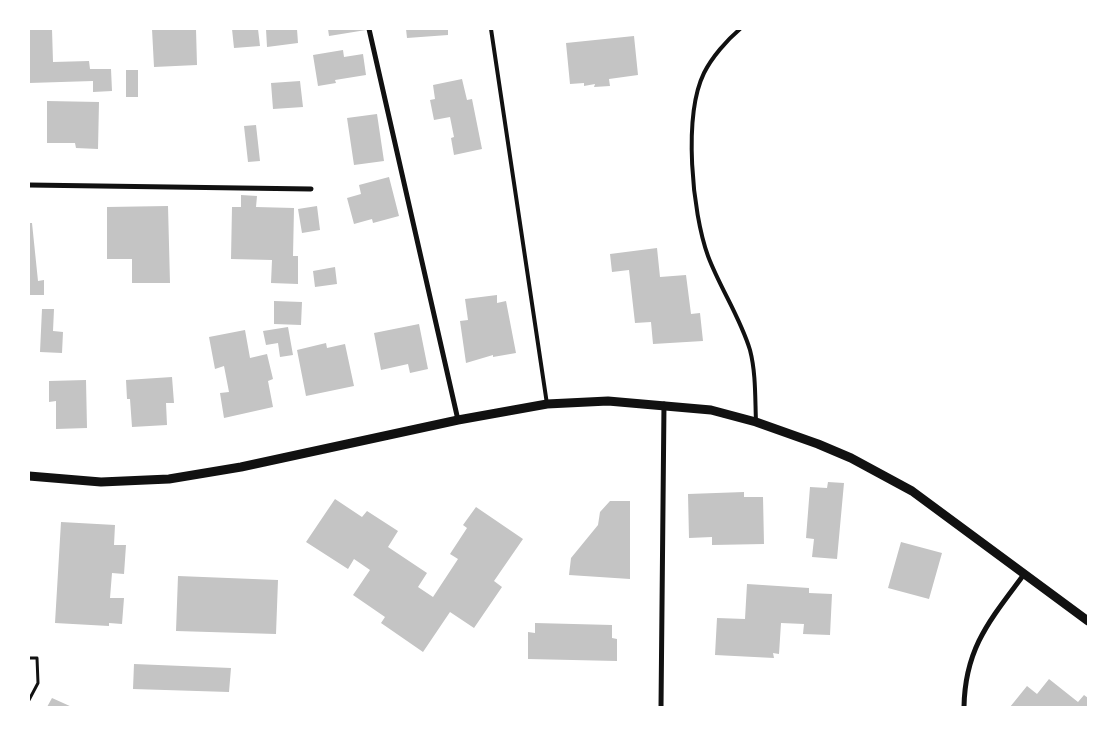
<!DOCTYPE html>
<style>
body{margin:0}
#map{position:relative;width:1117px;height:736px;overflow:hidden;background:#fff;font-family:"PT Sans",sans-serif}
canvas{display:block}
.frame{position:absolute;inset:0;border:30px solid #fff;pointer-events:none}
</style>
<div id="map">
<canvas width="1117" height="736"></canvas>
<div class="frame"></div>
</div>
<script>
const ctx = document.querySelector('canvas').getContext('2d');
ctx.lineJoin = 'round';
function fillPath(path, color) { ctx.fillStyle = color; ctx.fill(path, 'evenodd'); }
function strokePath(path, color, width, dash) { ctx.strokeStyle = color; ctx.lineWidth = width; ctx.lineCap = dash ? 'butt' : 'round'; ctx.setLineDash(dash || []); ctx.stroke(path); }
fillPath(new Path2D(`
 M 29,29 L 52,29 L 53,62 L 89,61 L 90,69 L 111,69 L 112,91 L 93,92 L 93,81 L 29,83 Z
 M 152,29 L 196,29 L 197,65 L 154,67 Z
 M 232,29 L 258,29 L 260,46 L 234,48 Z
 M 266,29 L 297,29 L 298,43 L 267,47 Z
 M 328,29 L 366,29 L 366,30 L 329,36 Z
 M 406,29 L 448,29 L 448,35 L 407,38 Z
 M 634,36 L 638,75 L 609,79 L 610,86 L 594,87 L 595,84 L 584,86 L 584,83 L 570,84 L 566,43 Z
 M 343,50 L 344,57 L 363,54 L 366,75 L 335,80 L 336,83 L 318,86 L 313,55 Z
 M 126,70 L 138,70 L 138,97 L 126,97 Z
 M 462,79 L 467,100 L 472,99 L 482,149 L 454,155 L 451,138 L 454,137 L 450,117 L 434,120 L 430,100 L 435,99 L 433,85 Z
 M 300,81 L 303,107 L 273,109 L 271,83 Z
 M 47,101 L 99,102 L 98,149 L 76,148 L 75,143 L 47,143 Z
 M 377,114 L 384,161 L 354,165 L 347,118 Z
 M 256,125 L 260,161 L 248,162 L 244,126 Z
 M 389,177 L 399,216 L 373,223 L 372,219 L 354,224 L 347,198 L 361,194 L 359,185 Z
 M 241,195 L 257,196 L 256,207 L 294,208 L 293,256 L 298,256 L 298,284 L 271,283 L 272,260 L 231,259 L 232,207 L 241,207 Z
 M 168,206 L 170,283 L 132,283 L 132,259 L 107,259 L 107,207 Z
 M 317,206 L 320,230 L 302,233 L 298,209 Z
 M 29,223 L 32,223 L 38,281 L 44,280 L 44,295 L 29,295 Z
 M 657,248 L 660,277 L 686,275 L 691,314 L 700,313 L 703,341 L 653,344 L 651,322 L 635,323 L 629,270 L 612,272 L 610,254 Z
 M 335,267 L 337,284 L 315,287 L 313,271 Z
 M 497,295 L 497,303 L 506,301 L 516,353 L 493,357 L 493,355 L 466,363 L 460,321 L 468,320 L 465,299 Z
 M 274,301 L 302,302 L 301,325 L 274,324 Z
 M 42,309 L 54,309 L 53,331 L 63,332 L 62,353 L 40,352 Z
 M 419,324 L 428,369 L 410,373 L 408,364 L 381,370 L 374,333 Z
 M 288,327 L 293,355 L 280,357 L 278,343 L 266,345 L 263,331 Z
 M 245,330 L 250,358 L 267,354 L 273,379 L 268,381 L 273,407 L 224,418 L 220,393 L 229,392 L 224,366 L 215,369 L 209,337 Z
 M 326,343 L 327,348 L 345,344 L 354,386 L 306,396 L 297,350 Z
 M 172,377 L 174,403 L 166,403 L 167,425 L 132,427 L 130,399 L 127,399 L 126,380 Z
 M 86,380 L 87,428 L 56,429 L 56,401 L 49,402 L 49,381 Z
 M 828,482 L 844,483 L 837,559 L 812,557 L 814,539 L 806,538 L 810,487 L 827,488 Z
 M 744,492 L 744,497 L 763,497 L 764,544 L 712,545 L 712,537 L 689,538 L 688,494 Z
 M 335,499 L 362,517 L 367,511 L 398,531 L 388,547 L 427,573 L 418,587 L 433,597 L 458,559 L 450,554 L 467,528 L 463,525 L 476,507 L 523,539 L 494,581 L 502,587 L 474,628 L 450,612 L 423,652 L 381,623 L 385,617 L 353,595 L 370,570 L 354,559 L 348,569 L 306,542 Z
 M 610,501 L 630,501 L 630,579 L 569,575 L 571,558 L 598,525 L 600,512 Z
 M 61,522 L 115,525 L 114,545 L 126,545 L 124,574 L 112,573 L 110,598 L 124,598 L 122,624 L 109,623 L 109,626 L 55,623 Z
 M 901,542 L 942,553 L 929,599 L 888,588 Z
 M 178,576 L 278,580 L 276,634 L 176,631 Z
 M 747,584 L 809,588 L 809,593 L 832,594 L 830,635 L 803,634 L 804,624 L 781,623 L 779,654 L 773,653 L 774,658 L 715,655 L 717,618 L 745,619 Z
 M 535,623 L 612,625 L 612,638 L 617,639 L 617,661 L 528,659 L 528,632 L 535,633 Z
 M 134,664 L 231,668 L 229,692 L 133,689 Z
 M 1049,679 L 1078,702 L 1084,695 L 1088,698 L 1088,707 L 1010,707 L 1027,686 L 1037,694 Z
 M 52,698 L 72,707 L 47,707 Z`), '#c4c4c4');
strokePath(new Path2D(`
 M 29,658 L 37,658 L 38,683 L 29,700`), '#111', 3);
strokePath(new Path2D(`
 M 491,29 L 547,404
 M 740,29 C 727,40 712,57 704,73 C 683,116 692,212 708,256 C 720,288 740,317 750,350 C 756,373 755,398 756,422`), '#111', 4);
strokePath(new Path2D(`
 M 369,29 L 458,420
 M 29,185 L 311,189
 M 661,707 L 664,404
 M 964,707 C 965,647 991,619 1025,573`), '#111', 5);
strokePath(new Path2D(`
 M 29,476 L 101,482 L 169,479 L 241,467 L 458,420 L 547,404 L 608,401 L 711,410 L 756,422 L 818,444 L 851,458 L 912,491 L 1088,621`), '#111', 9);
</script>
